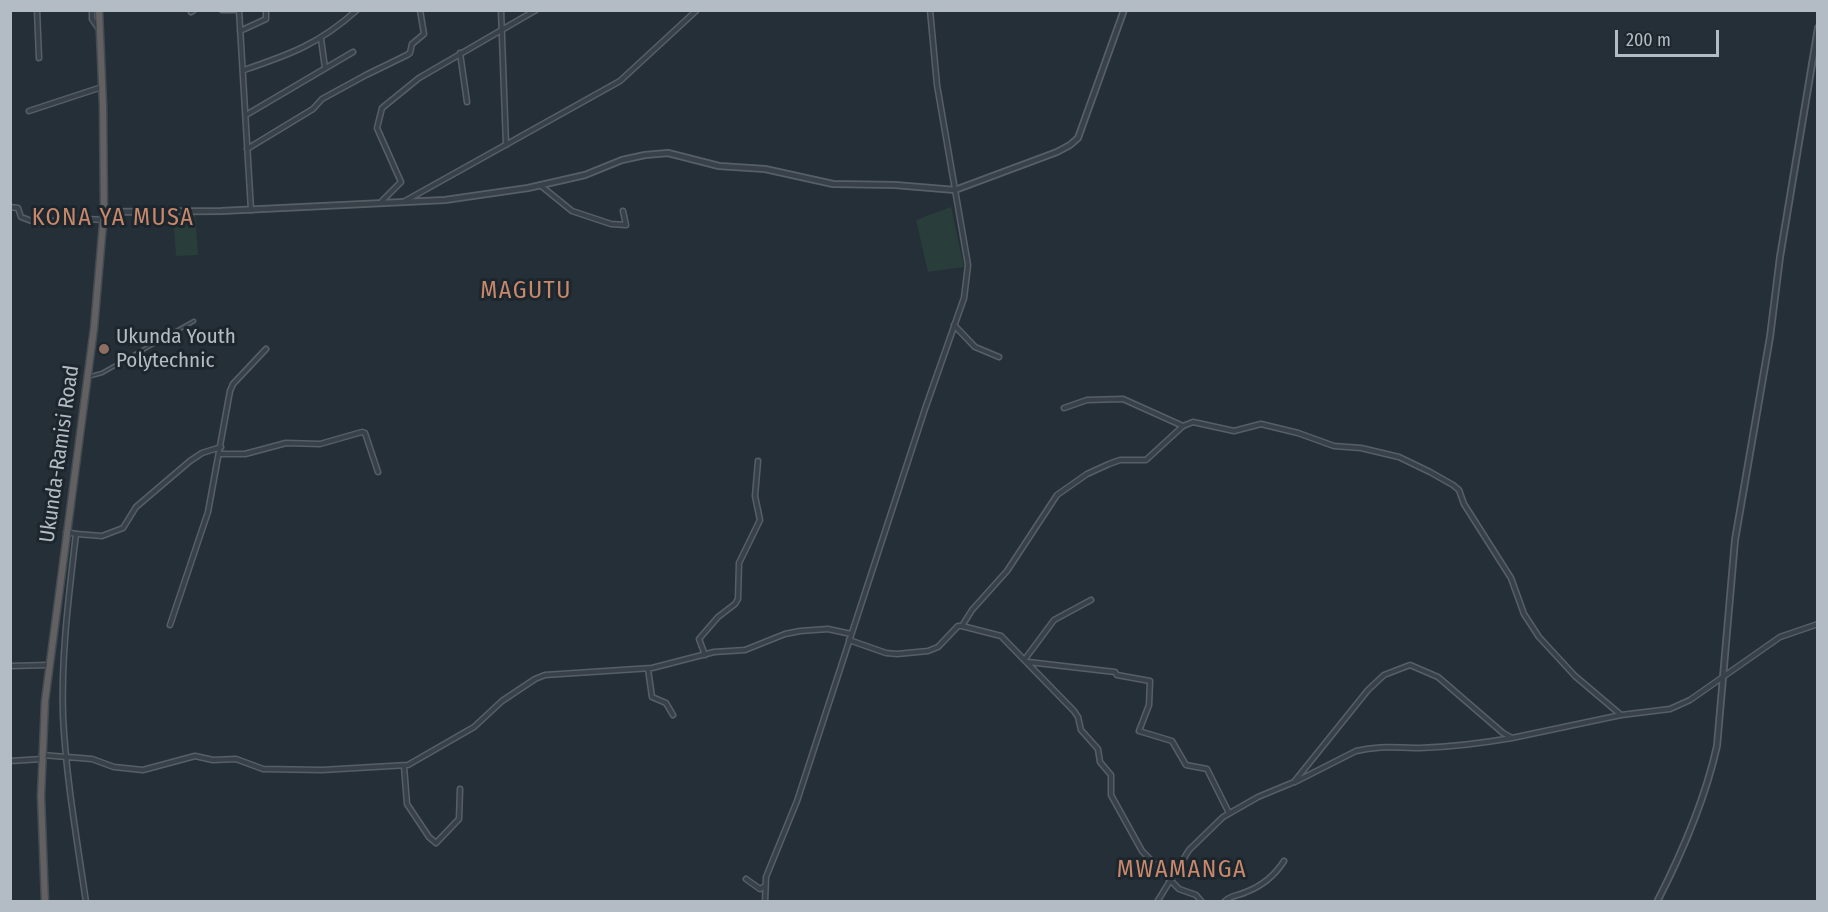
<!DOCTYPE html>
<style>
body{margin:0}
#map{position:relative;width:1828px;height:912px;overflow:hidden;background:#252f38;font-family:"Fira Sans Condensed",sans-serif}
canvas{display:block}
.frame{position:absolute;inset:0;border:12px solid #b3bcc4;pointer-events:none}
.scale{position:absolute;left:1615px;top:30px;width:104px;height:27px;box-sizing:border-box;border:3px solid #b3bcc4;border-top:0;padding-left:8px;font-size:18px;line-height:21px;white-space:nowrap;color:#b3bcc4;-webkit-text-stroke:4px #1d262d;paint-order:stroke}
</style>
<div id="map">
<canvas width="1828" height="912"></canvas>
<div class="frame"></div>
<div class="scale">200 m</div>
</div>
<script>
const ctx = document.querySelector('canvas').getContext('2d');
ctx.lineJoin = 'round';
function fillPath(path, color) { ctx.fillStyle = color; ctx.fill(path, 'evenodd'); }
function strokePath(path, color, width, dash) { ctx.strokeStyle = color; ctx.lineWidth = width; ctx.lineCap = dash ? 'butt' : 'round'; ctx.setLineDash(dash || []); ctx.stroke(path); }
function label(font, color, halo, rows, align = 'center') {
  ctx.font = font + ' "Fira Sans Condensed",sans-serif'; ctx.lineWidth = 6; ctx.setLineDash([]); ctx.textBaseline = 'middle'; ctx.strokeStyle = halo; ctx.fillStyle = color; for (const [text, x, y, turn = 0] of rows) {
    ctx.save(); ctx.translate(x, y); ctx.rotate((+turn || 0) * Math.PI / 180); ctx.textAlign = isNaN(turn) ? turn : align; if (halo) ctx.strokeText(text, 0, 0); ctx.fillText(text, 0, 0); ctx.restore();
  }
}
fillPath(new Path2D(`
 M 951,207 L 964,267 L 928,272 L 916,220 Z
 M 195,212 L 198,255 L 176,256 L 173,213 Z`), '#293d3b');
const pedestrian = new Path2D(`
 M 91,376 L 102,373 L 194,321`);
const minor = new Path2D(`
 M 37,10 L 39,58
 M 92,10 L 92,19 L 99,29
 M 222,10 L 234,10
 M 239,10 L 251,210
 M 501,10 L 506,145
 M 191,12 L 194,10
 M 240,31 L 266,19 L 266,10
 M 321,39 L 325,68
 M 460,53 L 467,102
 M 244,70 C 291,54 319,44 357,10
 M 29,111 L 102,87
 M 246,115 L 353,52
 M 247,149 L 313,109 L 322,99 L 366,75 L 407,55 L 410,53 L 412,44 L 424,34 L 420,10
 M 540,185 L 572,211 L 611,224 L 626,225 L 623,211
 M 382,201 L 401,182 L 377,128 L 382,108 L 419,78 L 536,10
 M 405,201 L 620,81 L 697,10
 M 10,207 L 18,208 L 21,217 L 37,223 L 46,223 L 61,219 L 73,218 L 103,220
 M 954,325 L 975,347 L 999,357
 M 1064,408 L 1087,400 L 1123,399 L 1183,426
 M 219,454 L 245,454 L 286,443 L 320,444 L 362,432 L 365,433 L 378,472
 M 66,532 L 76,534 C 69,594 61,655 63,716 C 66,778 77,840 86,902
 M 77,534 L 102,536 L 123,528 L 136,507 L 190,461 L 202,453 L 221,447
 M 170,625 L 208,512 L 230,391 L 233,384 L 266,349
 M 962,626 L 972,610 L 1007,571 L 1057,495 L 1087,474 L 1109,464 L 1120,460 L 1146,460 L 1183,426 L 1193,422 L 1234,431 L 1261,424 L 1298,433 L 1334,446 L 1361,448 L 1399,457 L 1430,472 L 1453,485 L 1459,490 L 1464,504 L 1511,578 L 1524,614 L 1539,637 L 1575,676 L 1621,715
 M 849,640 L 886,653 L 897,654 L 928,651 L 938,647 L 958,626 L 962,626 L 1001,636 L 1074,711 L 1078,717 L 1081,730 L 1098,749 L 1100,762 L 1111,775 L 1111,795 L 1142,851 L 1179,889 L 1196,895 L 1202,902
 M 705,655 L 699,639 L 718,617 L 735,604 L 738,599 L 739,563 L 760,520 L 755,496 L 758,461
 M 1025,659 L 1054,620 L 1091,600
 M 1028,662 L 1115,672 L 1117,675 L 1150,681 L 1149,705 L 1139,731 L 1172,741 L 1186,765 L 1207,769 L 1229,813
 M 10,666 L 49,665
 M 648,669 L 652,697 L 666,703 L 673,715
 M 42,755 L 92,759 L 114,767 L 143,770 L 195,756 L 213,760 L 236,759 L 263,769 L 322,770 L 408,765 L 474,727 L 502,701 L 535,679 L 545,675 L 652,668 L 714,652 L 745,650 L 785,634 L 800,631 L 828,629 L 851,634
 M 10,761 L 42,759
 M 404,766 L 407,804 L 429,837 L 436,843 L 459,819 L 460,789
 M 1295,782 L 1356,751 C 1381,745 1396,748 1420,748 C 1451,747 1483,743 1512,738
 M 746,879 L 760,889 L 765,886
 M 765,902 L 766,877 L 797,801 L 925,409 L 964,298 L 968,265 L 937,85 L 930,10
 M 1157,902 L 1189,850 L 1223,817 L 1258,797 L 1294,782 L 1368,690 L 1384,675 L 1410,665 L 1438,677 L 1503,733 L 1512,738 L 1621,715 L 1670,709 L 1690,700 L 1780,637 L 1818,624
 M 1224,902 C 1230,895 1238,896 1246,892 C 1262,886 1275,875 1284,861`);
const tertiary = new Path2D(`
 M 104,212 L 221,211 L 445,200 L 528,188 L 585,175 L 622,160 L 645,155 L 668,153 L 719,166 L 765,169 L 833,184 L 895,185 L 955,190 L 1057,152 L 1070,145 L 1078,138 L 1124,10
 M 1657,902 C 1682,853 1705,800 1717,746 L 1735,540 L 1770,337 L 1780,257 L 1818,28`);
const trunk = new Path2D(`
 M 45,902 L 41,796 L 45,701 L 94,328 L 104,212 L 103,106 L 99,10`);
strokePath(pedestrian, '#565f66', 5);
strokePath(minor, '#565f66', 7);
strokePath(tertiary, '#565f66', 8);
strokePath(trunk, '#434c53', 9);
strokePath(pedestrian, '#384149', 2);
strokePath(minor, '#384149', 4);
strokePath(tertiary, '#384149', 4.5);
strokePath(trunk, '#626060', 6);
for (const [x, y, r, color] of [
 [104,349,6,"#8d6e63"]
]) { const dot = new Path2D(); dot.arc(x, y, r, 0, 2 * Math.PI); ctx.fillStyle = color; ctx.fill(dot); strokePath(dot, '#1d262d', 2); }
label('21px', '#b3bcc4', '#1d262d', [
 ["Ukunda Youth",116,337],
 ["Polytechnic",116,361]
], 'left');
label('21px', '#b3bcc4', '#1d262d', [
 ["Ukunda-Ramisi Road",60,454,-82]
]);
ctx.letterSpacing = '1.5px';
label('24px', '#c8886b', '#1d262d', [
 ["KONA YA MUSA",113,218],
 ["MAGUTU",526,291],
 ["MWAMANGA",1182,870]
]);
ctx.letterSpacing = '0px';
</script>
